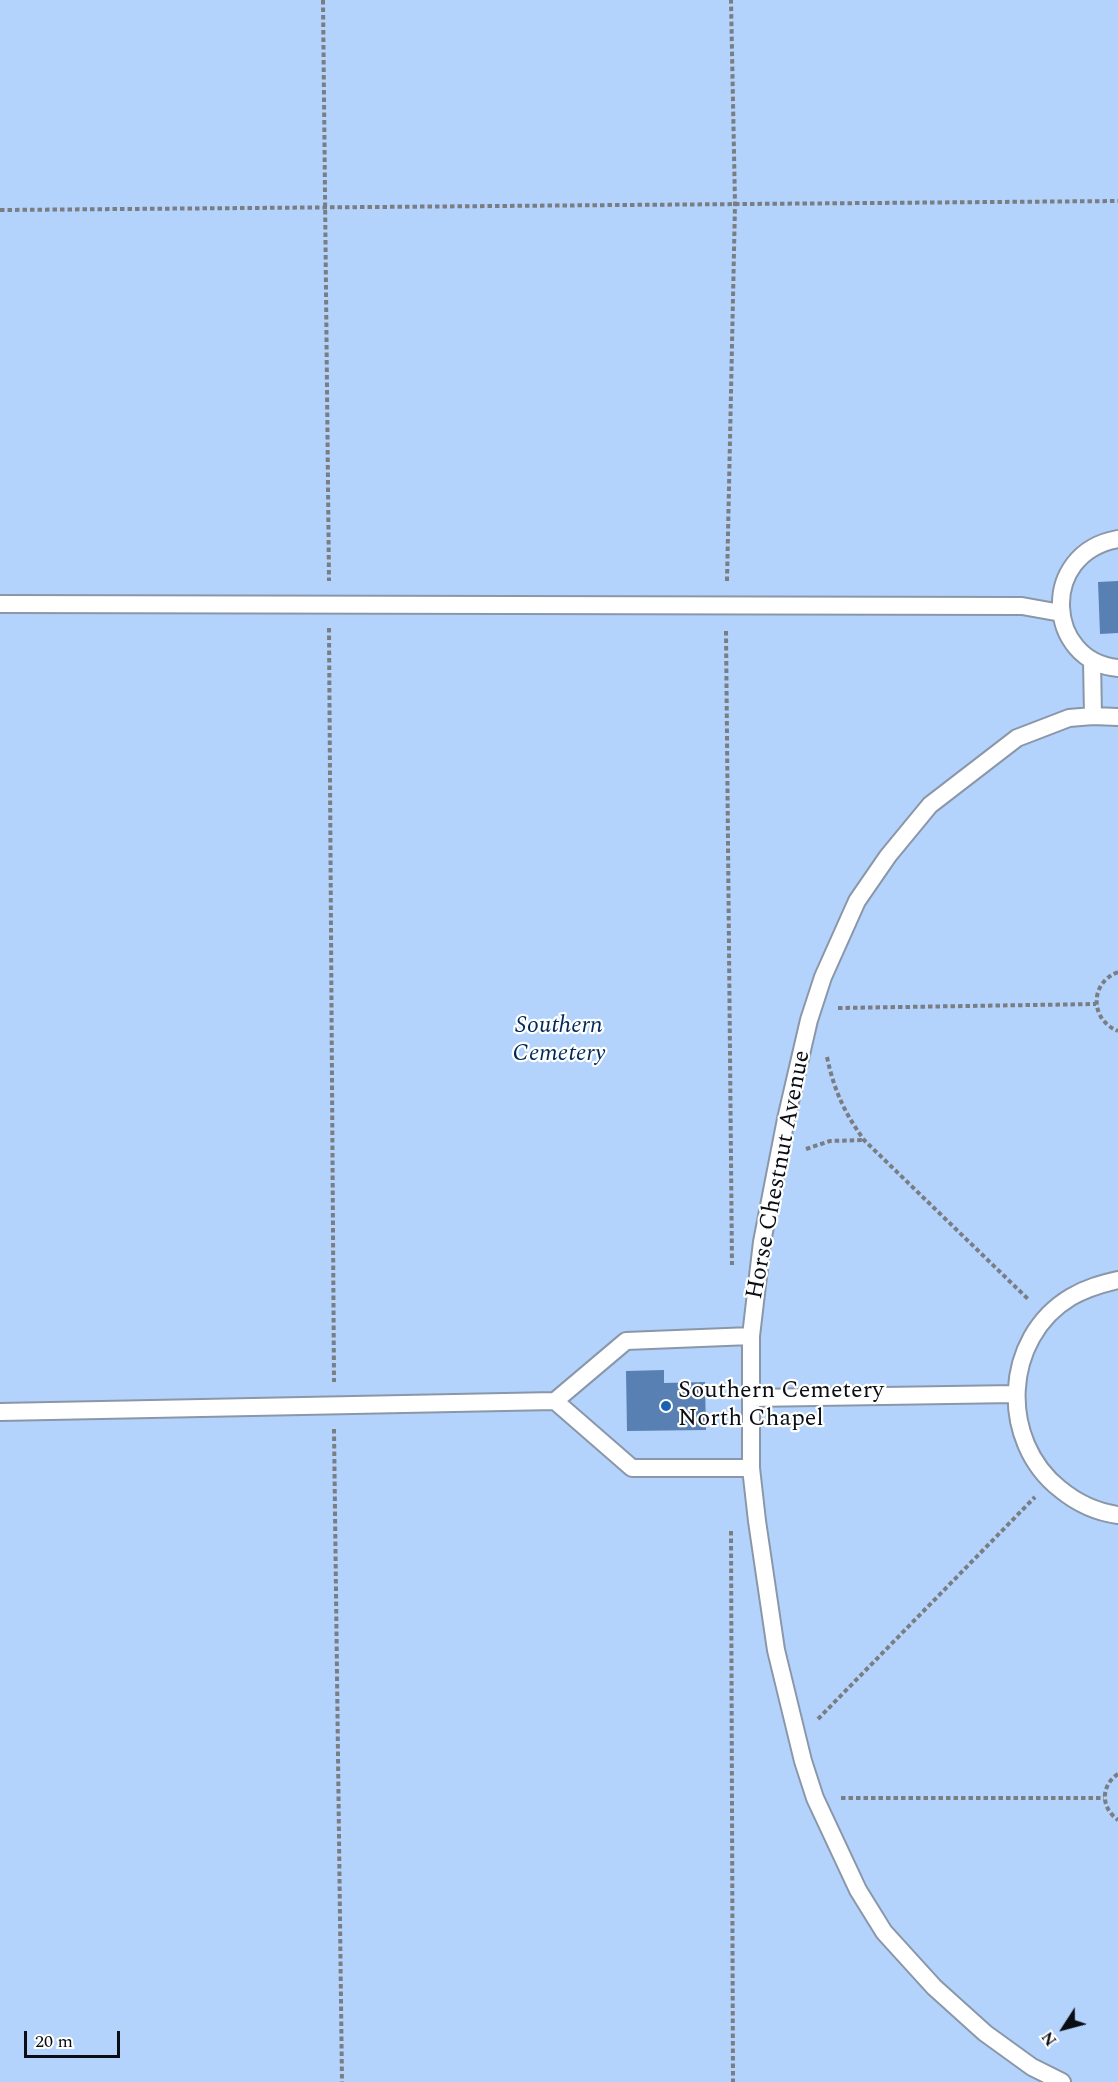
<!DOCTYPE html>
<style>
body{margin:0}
#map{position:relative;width:1118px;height:2082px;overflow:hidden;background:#f7fafe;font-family:Spectral,serif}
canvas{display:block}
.north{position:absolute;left:1034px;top:1998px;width:60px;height:60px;-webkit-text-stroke:4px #fff;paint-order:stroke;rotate:234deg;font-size:16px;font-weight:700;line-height:24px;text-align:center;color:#0a0e14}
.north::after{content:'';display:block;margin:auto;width:21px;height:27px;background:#0a0e14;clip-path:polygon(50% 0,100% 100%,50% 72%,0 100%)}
.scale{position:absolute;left:24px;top:2031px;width:96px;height:27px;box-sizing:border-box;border:3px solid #0a0e14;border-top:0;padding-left:8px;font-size:18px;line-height:21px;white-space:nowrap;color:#0a0e14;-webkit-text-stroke:4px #fff;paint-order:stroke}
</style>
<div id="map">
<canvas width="1118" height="2082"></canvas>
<div class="north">N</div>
<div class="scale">20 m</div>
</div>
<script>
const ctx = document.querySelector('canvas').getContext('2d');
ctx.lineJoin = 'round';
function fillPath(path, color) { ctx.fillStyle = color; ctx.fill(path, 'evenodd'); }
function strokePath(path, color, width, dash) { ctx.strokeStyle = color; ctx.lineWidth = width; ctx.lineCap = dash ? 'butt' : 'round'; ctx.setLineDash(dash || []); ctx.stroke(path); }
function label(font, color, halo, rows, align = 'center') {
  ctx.font = font + ' Spectral,serif'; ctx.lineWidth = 4.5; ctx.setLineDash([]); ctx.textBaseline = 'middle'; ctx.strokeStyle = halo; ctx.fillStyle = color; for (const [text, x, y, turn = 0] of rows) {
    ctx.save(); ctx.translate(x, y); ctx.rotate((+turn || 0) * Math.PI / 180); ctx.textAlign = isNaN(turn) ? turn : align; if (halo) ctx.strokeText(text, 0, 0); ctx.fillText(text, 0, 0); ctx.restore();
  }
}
fillPath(new Path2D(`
 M 0,0 L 1118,0 L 1118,2082 L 0,2082 Z`), '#b3d3fd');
fillPath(new Path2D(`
 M 1118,581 L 1118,633 L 1100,634 L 1098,582 Z
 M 664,1370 L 664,1383 L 705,1382 L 706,1430 L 627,1431 L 626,1371 Z`), '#5980b3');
const service = new Path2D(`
 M 1118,539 C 1038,553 1046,662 1118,668
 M 0,604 L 1022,606 L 1061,613
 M 1092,660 L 1093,716
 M 1118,1280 C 1101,1284 1086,1288 1071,1297 C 1002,1338 999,1441 1060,1489 C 1077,1503 1096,1512 1118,1515
 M 751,1398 L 1015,1394
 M 555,1401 L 626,1341 L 751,1336
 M 0,1412 L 555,1401 L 632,1468 L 751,1468
 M 1062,2082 L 1032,2067 L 985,2033 L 934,1987 L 884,1932 L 858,1890 L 815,1798 L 803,1761 L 776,1650 L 757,1521 L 751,1468 L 751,1336 L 762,1242 L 786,1119 L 809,1020 L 823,977 L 857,901 L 888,856 L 930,805 L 1017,738 L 1069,718 L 1093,716 L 1118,717`);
strokePath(service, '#8a97a9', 20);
strokePath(new Path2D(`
 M 323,0 L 329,581
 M 0,210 L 1118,201
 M 727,581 L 735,204 L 731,0
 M 329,628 L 334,1382
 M 726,631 L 732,1265
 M 1118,972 C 1089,983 1090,1020 1118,1031
 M 838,1008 L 1096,1004
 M 827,1057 C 834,1090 844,1112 864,1140 L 1029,1300
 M 806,1149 L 830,1141 L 863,1140
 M 334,1429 L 342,2082
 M 731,1531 L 733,2082
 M 818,1719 L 1035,1497
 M 1118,1774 C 1100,1786 1101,1808 1118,1820
 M 841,1798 L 1104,1798`), '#7a7d82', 4, [4.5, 3]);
strokePath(service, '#fff', 16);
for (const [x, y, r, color] of [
 [666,1406,6,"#1b61b1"]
]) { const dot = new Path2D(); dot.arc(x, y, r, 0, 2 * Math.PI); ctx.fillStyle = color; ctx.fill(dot); strokePath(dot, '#fff', 2); }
label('italic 24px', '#002a5a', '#fff', [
 ["Southern",559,1027],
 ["Cemetery",559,1055]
]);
label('24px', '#0a0e14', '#fff', [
 ["Horse Chestnut Avenue",780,1175,-79]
]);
label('24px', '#0a0e14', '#fff', [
 ["Southern Cemetery",678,1392],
 ["North Chapel",678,1420]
], 'left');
</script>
